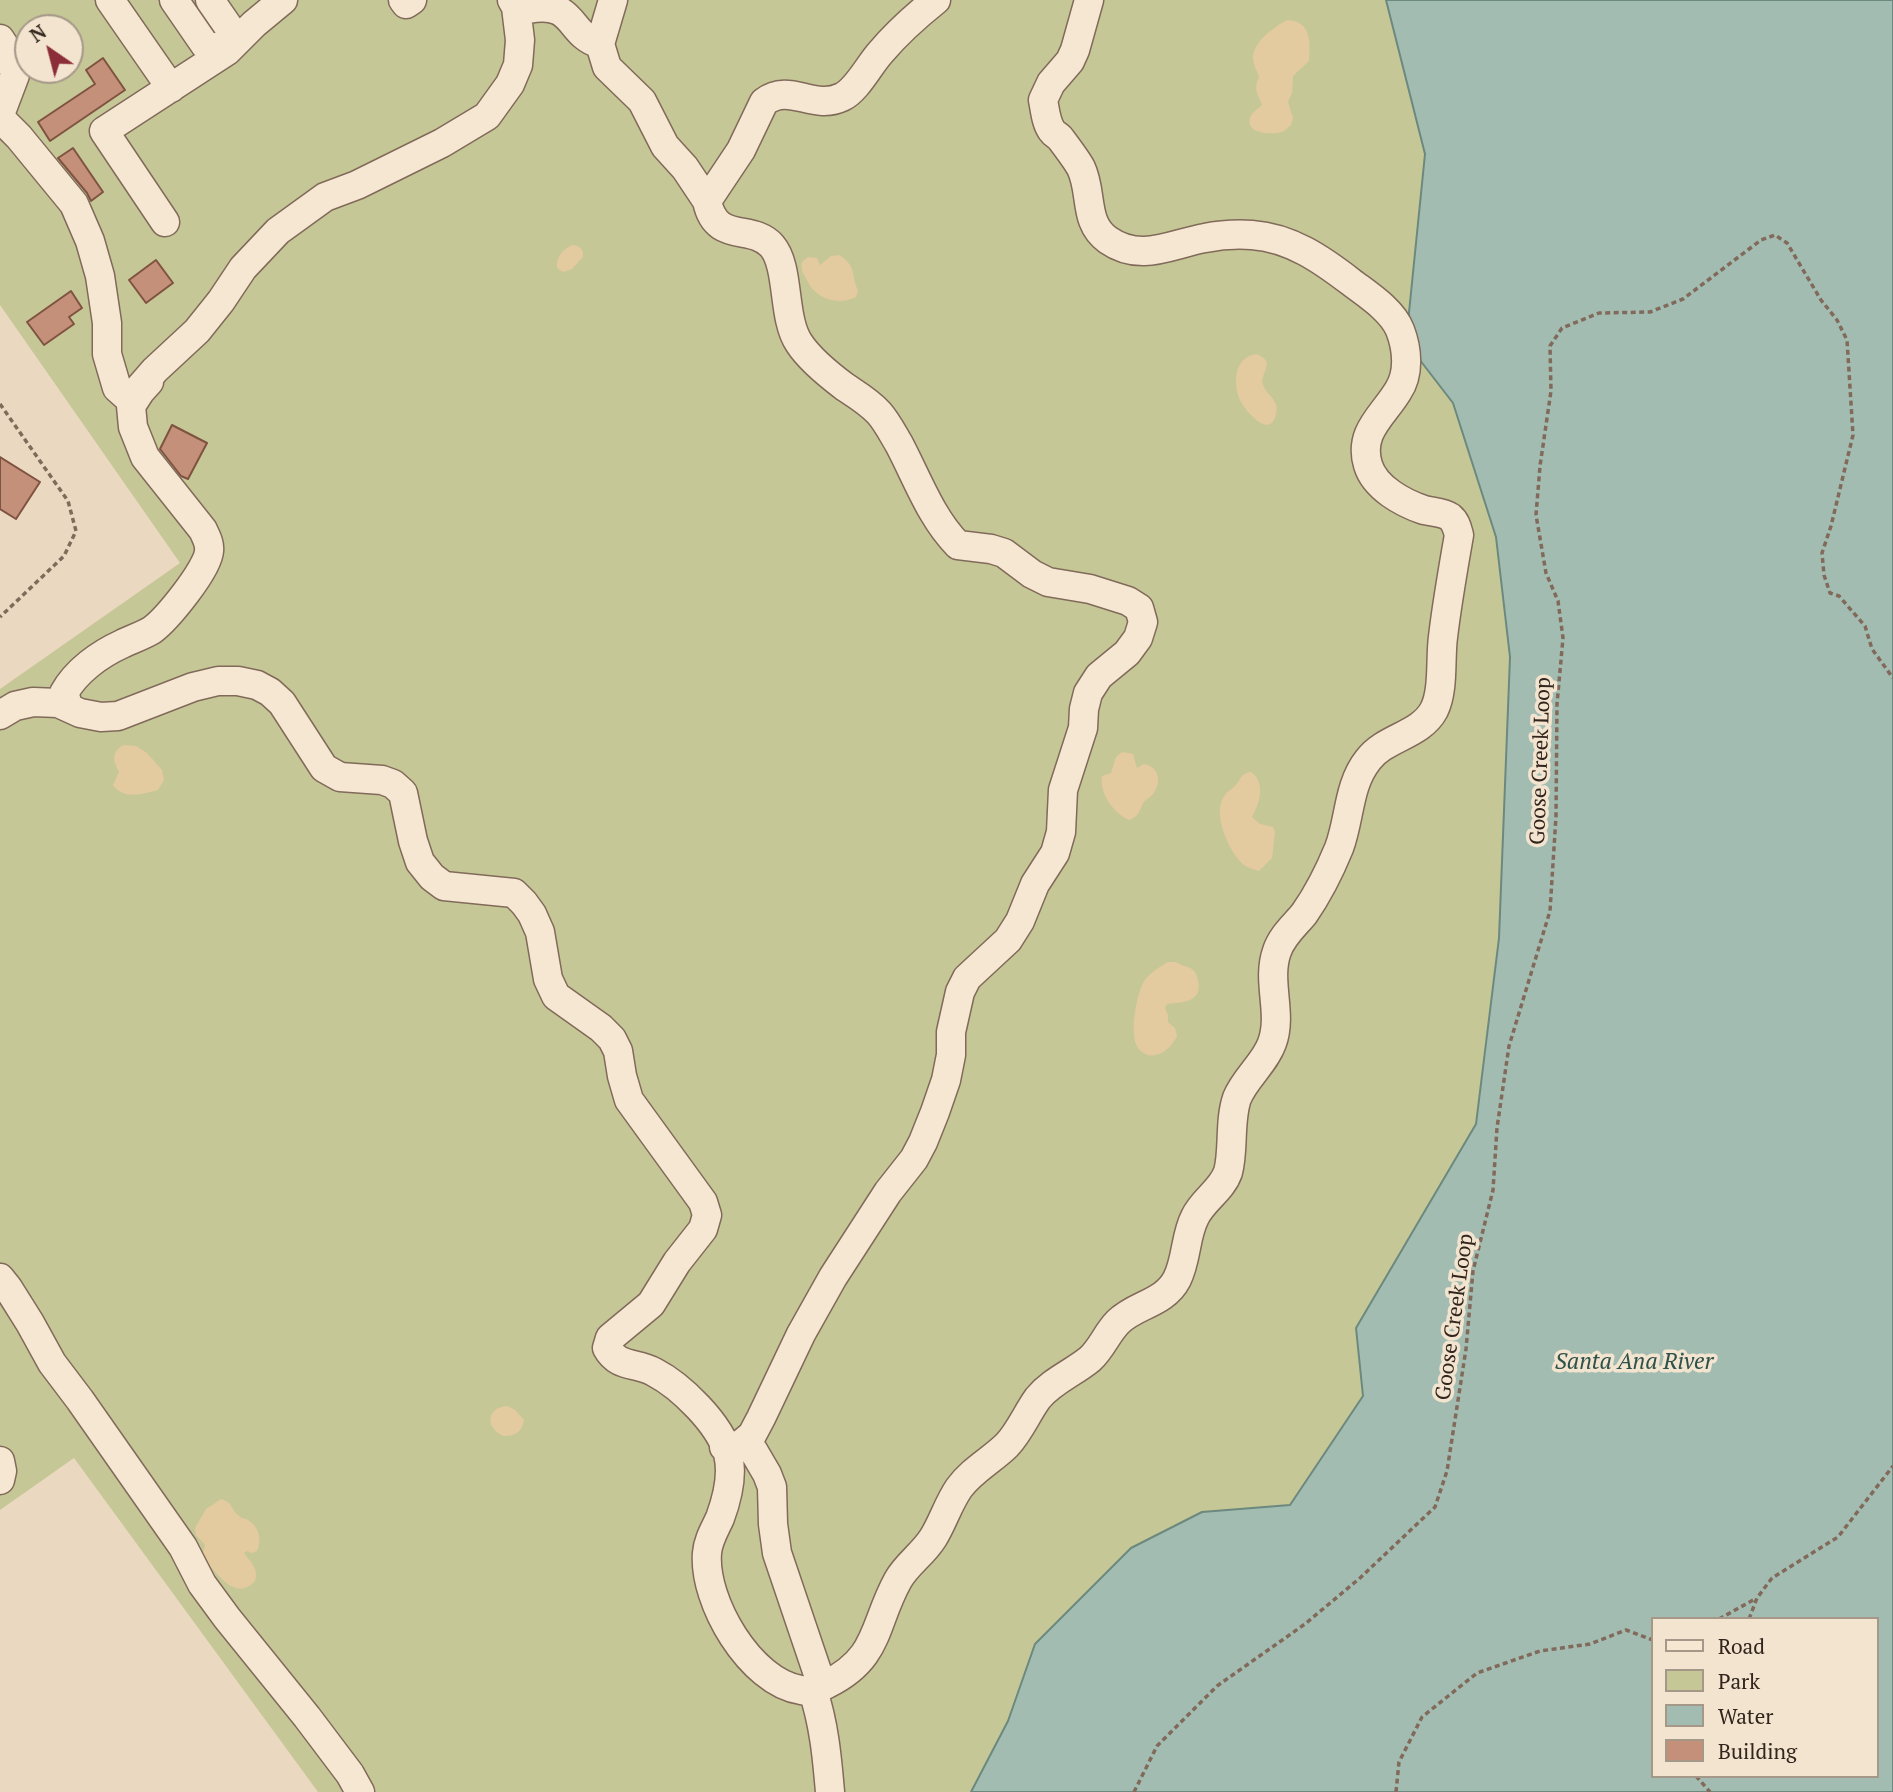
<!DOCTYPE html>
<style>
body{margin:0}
#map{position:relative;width:1893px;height:1792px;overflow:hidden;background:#ead9c0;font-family:"PT Serif",serif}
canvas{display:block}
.legend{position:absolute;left:1651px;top:1617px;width:228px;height:161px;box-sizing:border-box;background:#f2e4cf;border:2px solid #a59888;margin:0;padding:9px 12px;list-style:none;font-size:21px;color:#32251d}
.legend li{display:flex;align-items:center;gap:14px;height:35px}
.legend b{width:35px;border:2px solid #a59888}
.north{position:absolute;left:14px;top:14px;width:70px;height:70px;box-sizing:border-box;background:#f2e4cf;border:2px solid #a59888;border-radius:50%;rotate:325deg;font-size:19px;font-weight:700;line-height:28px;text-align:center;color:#32251d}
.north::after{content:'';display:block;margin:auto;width:24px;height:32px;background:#8c2e39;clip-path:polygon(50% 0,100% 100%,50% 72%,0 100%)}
</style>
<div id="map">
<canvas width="1893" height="1792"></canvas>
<ul class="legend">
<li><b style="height:9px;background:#f6e7d3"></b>Road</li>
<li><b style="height:19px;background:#c6c796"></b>Park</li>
<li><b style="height:19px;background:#a3bcb2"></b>Water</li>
<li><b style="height:19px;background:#c59079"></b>Building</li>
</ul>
<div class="north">N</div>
</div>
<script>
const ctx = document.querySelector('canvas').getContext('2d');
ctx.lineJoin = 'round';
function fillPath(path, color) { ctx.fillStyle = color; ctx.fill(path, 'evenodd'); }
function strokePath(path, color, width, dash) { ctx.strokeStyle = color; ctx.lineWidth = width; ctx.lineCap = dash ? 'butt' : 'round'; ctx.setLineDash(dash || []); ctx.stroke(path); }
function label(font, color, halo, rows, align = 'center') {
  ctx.font = font + ' "PT Serif",serif'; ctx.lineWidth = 7; ctx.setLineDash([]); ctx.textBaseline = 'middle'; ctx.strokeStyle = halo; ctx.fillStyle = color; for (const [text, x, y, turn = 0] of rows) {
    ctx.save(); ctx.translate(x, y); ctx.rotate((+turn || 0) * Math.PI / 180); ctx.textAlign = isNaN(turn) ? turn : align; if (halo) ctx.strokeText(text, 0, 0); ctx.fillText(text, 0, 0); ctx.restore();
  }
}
fillPath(new Path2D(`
 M 0,0 L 1386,0 L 1425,154 L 1406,342 L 1453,403 L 1496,537 L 1510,657 L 1499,938 L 1476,1124 L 1356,1328 L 1363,1396 L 1290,1505 L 1202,1512 L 1008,1721 L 971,1792 L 318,1792 L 74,1458 L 0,1510 L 0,689 L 180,563 L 0,305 ZM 28,28 L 70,28 L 70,70 L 28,70 Z`), '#c6c796');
fillPath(new Path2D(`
 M 1287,20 C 1312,21 1310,43 1309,61 L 1293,76 L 1292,93 L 1288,102 L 1293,118 L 1291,125 C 1288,128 1286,130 1282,132 C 1272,135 1245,134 1250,118 C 1252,112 1258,109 1262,105 C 1258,94 1253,89 1259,77 C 1257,71 1254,66 1253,60 C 1252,42 1273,28 1287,20 Z
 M 572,245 C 580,245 584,250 583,257 L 572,269 L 563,272 L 557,268 C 556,256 563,250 572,245 Z
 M 839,255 C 857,266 851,275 858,291 L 856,297 C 839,306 816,299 808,282 C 804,274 800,271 802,262 L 808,257 L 817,258 L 820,265 L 831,256 Z
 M 1256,354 C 1278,362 1259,373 1263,385 C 1267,396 1280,400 1276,414 C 1270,441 1244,410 1239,398 C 1236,390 1235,380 1237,372 C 1240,361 1246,356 1256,354 Z
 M 123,745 L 136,746 L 147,753 L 162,770 L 164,780 L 158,790 C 143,794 123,800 113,785 L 119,772 C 113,760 111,753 123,745 Z
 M 1122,752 L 1133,754 L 1137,768 L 1144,764 C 1157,766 1162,779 1155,791 C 1153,796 1146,799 1143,803 C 1139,812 1139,816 1129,820 C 1114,813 1099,794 1102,776 L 1111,773 L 1116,757 Z
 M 1251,772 C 1266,783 1260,803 1252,817 L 1260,824 L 1273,827 L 1275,832 L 1272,858 L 1259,871 C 1254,869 1248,868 1244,865 C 1229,853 1213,815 1223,798 C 1226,792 1231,790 1235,786 C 1241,779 1241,773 1251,772 Z
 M 1168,962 L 1176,962 C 1181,966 1187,966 1192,969 C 1195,971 1197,976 1198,980 C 1203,1003 1182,1002 1167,1004 L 1165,1008 L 1168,1015 L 1168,1022 L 1175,1028 L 1177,1036 C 1171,1050 1151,1065 1138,1048 C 1129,1035 1136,997 1143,983 C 1148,974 1159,967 1168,962 Z
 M 507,1406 L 515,1410 L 524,1420 C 522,1433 514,1436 503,1436 C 485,1427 486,1408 507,1406 Z
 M 221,1499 C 233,1503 230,1507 237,1514 C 244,1521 240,1516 248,1520 C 259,1526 262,1540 257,1551 L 252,1553 L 247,1551 L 244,1553 C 251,1563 259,1568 255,1581 C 241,1596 228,1586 217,1574 C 213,1568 205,1564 203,1556 C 203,1552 204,1549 205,1545 L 196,1535 L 195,1528 L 206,1509 Z`), '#e4ca9f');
const water = new Path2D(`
 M 1386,0 L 1893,0 L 1893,1792 L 971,1792 L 1008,1721 L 1035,1644 L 1131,1548 L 1202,1512 L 1290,1505 L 1363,1396 L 1356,1328 L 1476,1124 L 1499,938 L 1510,657 L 1496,537 L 1453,403 L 1406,342 L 1425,154 ZM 1653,1619 L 1877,1619 L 1877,1776 L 1653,1776 Z`);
fillPath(water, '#a3bcb2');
strokePath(water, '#6b897e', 2);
const building = new Path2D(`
 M 103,58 L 125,90 L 50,141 L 38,122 L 95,84 L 86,70 Z
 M 73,148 L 103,192 L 91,201 L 87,193 L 58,158 Z
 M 156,260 L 173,283 L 146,303 L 129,280 Z
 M 71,291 L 82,308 L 69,317 L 74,324 L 44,345 L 27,322 Z
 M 172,425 L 207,443 L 188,479 L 181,476 L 160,449 Z
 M 0,457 L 40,482 L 16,519 L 0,509 Z`);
fillPath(building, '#c59079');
strokePath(building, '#7f5341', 2);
const minor = new Path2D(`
 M 110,0 L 171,88
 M 174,0 L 205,45 L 227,51 L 230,29 L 210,0
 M 403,0 L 406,4 L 412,0
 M 517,0 L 528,9 C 577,0 566,34 600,44
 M 613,0 L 600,44 L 607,67 L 642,101 L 665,146 L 685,168 L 707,201
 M 0,39 L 10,54 L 15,75 L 1,112 L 3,121 L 19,137 L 74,204 L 90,241 L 100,276 L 107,323 L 107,354 L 117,388 L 126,396 L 135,393 L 155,370 L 197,331 L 221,301 L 243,268 L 278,231 L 325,197 L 357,185 L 442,143 L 487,116 L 510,84 L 518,65 L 520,40 L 516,7 L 512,0
 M 165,222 L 104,131 L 227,51 L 254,24 L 283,0
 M 69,708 L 64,693 C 76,671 100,654 122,644 C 132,639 142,636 152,630 C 167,619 208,569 209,551 C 210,543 206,537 203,530 L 145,457 L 133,427 L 131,406 L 140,392 L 149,382
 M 0,715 L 15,706 L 33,702 L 58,703 L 80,713 L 101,717 L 118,716 L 193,687 L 218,681 L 238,681 L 257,685 L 270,692 L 282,703 L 324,768 L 340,777 L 382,780 L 393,784 L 403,793 L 413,841 L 420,862 L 432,877 L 444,886 L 514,893 L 524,903 L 532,914 L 540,932 L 548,979 L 556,996 L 601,1028 L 612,1039 L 618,1051 L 622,1076 L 629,1100 L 703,1202 L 707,1215 L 703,1229 L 677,1262 L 651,1304 L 610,1338 L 607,1348 C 618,1368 636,1362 654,1372 C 681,1386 720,1424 728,1454 C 733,1474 727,1499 720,1518 C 715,1529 708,1540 707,1553 C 703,1601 750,1682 801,1690 C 811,1692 818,1689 827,1684 C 880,1658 873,1625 898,1580 C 907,1564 923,1554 933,1538 C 943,1522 948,1504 959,1488 C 972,1470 992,1460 1007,1445 C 1020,1431 1027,1413 1038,1398 C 1052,1381 1073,1373 1090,1359 C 1102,1348 1107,1333 1118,1322 C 1136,1304 1164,1304 1177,1279 C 1187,1259 1185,1236 1195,1217 C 1203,1200 1222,1190 1228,1172 C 1234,1151 1229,1121 1237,1098 C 1245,1078 1265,1063 1272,1043 C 1283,1013 1266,981 1277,951 C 1282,936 1294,926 1304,914 C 1318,894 1330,870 1339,848 C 1350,819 1348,785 1368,760 C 1385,737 1420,736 1434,710 C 1444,690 1440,659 1443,637 C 1447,603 1453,569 1459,535 C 1457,528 1456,522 1450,517 C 1443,512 1432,512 1424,510 C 1403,503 1375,488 1368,465 C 1358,432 1383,416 1398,391 C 1410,373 1407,348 1400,330 C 1392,310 1368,295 1351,282 C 1321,259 1291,238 1252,235 C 1237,234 1220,235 1205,238 C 1171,244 1141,263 1108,240 C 1083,222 1093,193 1081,168 C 1076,159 1066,146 1060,138 C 1057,135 1054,134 1052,131 C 1046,123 1045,110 1043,100 L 1051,83 L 1070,61 L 1075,50 L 1089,0
 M 0,1278 L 8,1288 L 30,1323 L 52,1363 L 80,1400 L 183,1547 L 202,1584 L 227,1618 L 307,1717 L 350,1774 L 360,1792
 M 740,1445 L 752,1435 L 761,1418 L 801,1334 L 833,1277 L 888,1192 L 914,1159 L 923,1142 L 935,1112 L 946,1080 L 951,1055 L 951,1032 L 960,992 L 967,978 L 1008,940 L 1020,921 L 1035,884 L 1055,853 L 1061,832 L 1063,790 L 1083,728 L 1084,709 L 1088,693 L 1099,676 L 1127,653 L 1138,638 L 1143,622 L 1139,608 L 1128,601 L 1090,589 L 1048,582 L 1032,574 L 1004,553 L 991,549 L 958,545 C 931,518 917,478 899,444 C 893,434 887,422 879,413 C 869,402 857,395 845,387 C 829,375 810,360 799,343 C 782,318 790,267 772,246 C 752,223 716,245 707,201 L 741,150 L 764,102 C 790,82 813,111 842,97 C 857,90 869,65 881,52 C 897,33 916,16 936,0
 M 724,1447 L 740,1445 L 753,1450 L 767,1474 L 772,1487 L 773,1524 L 777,1553 L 822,1686
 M 0,1461 L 2,1471 L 0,1480
 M 813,1691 C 824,1724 827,1757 830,1792`);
strokePath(minor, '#816a5a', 31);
strokePath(new Path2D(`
 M 0,404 L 68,501 L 76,531 L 64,556 L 0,617
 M 1719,1619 L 1755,1599
 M 1749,1619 L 1757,1598 L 1772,1578 L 1838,1537 L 1893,1466
 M 1696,1776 L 1710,1792
 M 1134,1792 L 1157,1746 L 1217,1686 L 1305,1624 L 1360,1578 L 1435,1507 L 1447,1471 L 1466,1349 L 1473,1271 L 1493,1190 L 1497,1128 L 1509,1046 L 1550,911 L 1556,816 L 1557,704 L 1563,638 L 1558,601 L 1546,573 L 1536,515 L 1540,466 L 1551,391 L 1550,346 L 1562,328 L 1599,313 L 1650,312 L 1683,299 L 1761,240 L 1775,235 L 1787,243 L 1821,300 L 1837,320 L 1847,340 L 1853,435 L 1831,526 L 1822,553 L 1824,575 L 1830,593 L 1839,596 L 1865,626 L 1872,649 L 1893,678
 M 1396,1792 L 1399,1762 L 1422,1717 L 1477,1673 L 1540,1651 L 1590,1644 L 1626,1630 L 1653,1640`), '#816a5a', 3.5, [5, 3.5]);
strokePath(minor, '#f6e7d3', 28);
label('21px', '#32251d', '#f2e4cf', [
 ["Goose Creek Loop",1541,761,-88],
 ["Goose Creek Loop",1455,1317,-82]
]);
label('italic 23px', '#2d514b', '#f2e4cf', [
 ["Santa Ana River",1634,1362]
]);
</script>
